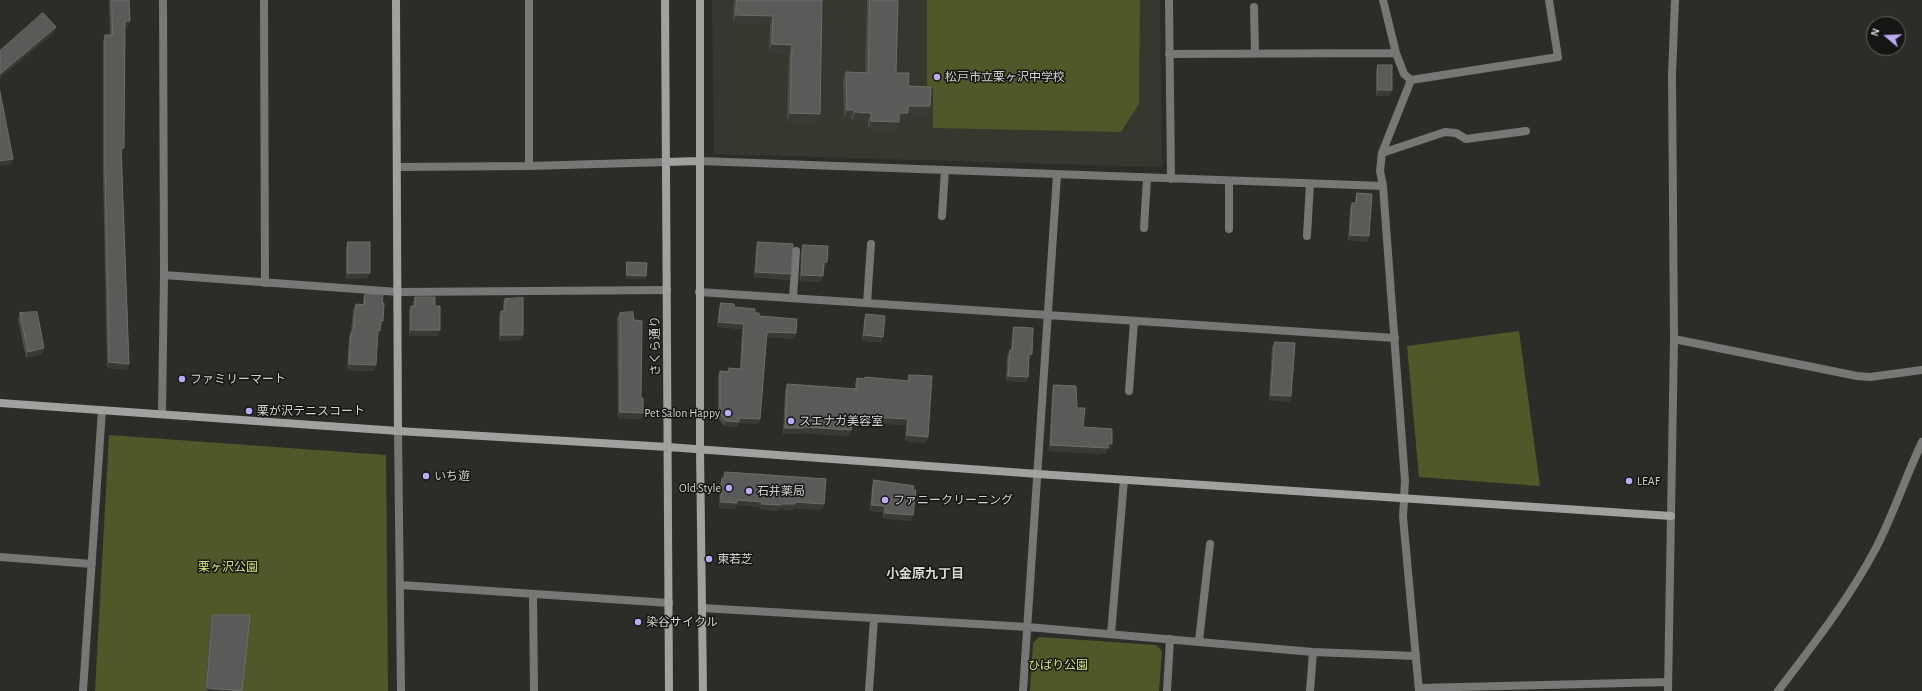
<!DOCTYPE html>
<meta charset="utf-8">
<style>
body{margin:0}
#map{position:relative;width:1922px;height:691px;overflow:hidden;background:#2c2d29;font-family:"Alegreya Sans",sans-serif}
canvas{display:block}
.north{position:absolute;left:1866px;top:16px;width:40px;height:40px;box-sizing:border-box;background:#151513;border:1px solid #61615f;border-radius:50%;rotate:289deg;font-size:11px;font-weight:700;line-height:16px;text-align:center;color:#d2d3d0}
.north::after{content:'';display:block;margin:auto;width:14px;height:18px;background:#bea9f5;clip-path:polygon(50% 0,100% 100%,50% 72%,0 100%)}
</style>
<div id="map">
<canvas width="1922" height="691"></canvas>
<div class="north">N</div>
</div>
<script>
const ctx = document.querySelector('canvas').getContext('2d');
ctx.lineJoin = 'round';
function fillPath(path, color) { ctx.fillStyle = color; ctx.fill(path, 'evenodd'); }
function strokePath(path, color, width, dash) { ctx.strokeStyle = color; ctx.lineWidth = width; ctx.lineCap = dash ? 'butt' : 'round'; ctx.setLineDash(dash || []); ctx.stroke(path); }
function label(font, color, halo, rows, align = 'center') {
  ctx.font = font + ' "Alegreya Sans","Noto Sans JP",sans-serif'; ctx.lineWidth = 3; ctx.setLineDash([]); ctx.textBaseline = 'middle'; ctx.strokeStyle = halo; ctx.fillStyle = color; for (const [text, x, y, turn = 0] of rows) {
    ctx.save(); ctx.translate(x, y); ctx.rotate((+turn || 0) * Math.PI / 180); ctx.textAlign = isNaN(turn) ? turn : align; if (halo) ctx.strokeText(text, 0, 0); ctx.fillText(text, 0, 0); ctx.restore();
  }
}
fillPath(new Path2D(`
 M 712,0 L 1160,0 L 1162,166 L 1155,167 L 714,154 Z`), '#36372e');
fillPath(new Path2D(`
 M 927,0 L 1140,0 L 1139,104 L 1121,132 L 933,128 L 933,88 L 927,87 Z
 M 1519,331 L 1540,486 L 1419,477 L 1407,346 Z
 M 109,435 L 386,455 L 388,691 L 95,691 Z
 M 1039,637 L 1156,645 L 1162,651 L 1159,691 L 1030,691 L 1033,643 Z`), '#505729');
strokePath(new Path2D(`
 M 264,0 L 265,283
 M 529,0 L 529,166
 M 1169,0 L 1171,179
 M 1383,0 L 1396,53 L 1404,74 L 1411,80 L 1382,153 L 1380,171 L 1383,186 L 1405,481 L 1403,517 L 1419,691
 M 1254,7 L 1255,53
 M 1169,54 L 1396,53
 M 1411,80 L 1558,57 L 1549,0
 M 1382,153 L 1445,132 L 1456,133 L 1466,139 L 1526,131
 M 700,161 L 1383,186
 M 397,167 L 529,166 L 666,162
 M 942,216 L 945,170
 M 1144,228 L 1147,178
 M 1229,229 L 1229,181
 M 1307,236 L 1310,184
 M 164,275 L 398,292 L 667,290
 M 699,292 L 1395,338
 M 793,298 L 796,251
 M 867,303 L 871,244
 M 1674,339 L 1857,376 L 1870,377 L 1922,370
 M 1129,391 L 1134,321
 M 162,413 L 164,275 L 163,0
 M 398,431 L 401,691
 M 0,557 L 92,564
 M 401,585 L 669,603
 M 533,594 L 534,691
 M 702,608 L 1028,627 L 1313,652 L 1416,656
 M 1111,634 L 1124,480
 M 1199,641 L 1210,544
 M 1419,688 L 1668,682
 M 83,691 L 102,410
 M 869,691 L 874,618
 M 1023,691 L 1057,175
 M 1167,691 L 1170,639
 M 1310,691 L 1313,652
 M 1668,691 L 1674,339 L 1672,75 L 1675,0
 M 1778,691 C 1813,645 1849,599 1876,548 C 1893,515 1906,476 1922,442`), '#777775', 8);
strokePath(new Path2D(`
 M 396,0 L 398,431
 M 665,0 L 669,691
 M 700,0 L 700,449 L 703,691
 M 666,162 L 700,161
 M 0,403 L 398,431 L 668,447 L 1038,474 L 1671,516`), '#a1a29f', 8);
fillPath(new Path2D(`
 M 109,0 L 129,0 L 127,27 L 125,27 L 122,154 L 127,370 L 107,368 L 103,174 L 103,41 L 105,35 L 110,35 Z
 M 734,0 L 822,0 L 817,122 L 787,122 L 789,53 L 769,52 L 770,24 L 733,23 Z
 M 867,0 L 898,0 L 896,73 L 930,106 L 927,115 L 908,114 L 905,121 L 899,121 L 896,130 L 868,129 L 868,121 L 852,121 L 851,118 L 844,118 L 843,80 L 846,72 L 865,73 Z
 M 1378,65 L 1392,90 L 1390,96 L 1376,96 L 1376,70 Z
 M 1357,193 L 1369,236 L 1367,242 L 1348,240 L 1350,208 L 1352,203 L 1355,203 L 1355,199 Z
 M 348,242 L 368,278 L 346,279 L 346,248 Z
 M 758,242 L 791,274 L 789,280 L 754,277 L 756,247 Z
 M 803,245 L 827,262 L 825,268 L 823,268 L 821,282 L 800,281 L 801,251 Z
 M 627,262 L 645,279 L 626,278 L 626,265 Z
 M 365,294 L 382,303 L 383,321 L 381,326 L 380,326 L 380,331 L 377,336 L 374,371 L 347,370 L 349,337 L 351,332 L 353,310 L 356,304 L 363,304 L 363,299 Z
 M 415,297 L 435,306 L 438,336 L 409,336 L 409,311 L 411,306 L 413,306 L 413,302 Z
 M 505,299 L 521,340 L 499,341 L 499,316 L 501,311 L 503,311 L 503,304 Z
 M 721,303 L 755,313 L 759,316 L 796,333 L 794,339 L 766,337 L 760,419 L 758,424 L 739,423 L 737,427 L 724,426 L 718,418 L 718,376 L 720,371 L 728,371 L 729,368 L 740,369 L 742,329 L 717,327 L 719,308 Z
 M 20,313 L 42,354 L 26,358 L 18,319 Z
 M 620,313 L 634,320 L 641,399 L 641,419 L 618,418 L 617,318 Z
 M 866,314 L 883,337 L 881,342 L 862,341 L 864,320 Z
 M 1014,327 L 1032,354 L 1030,359 L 1029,359 L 1028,377 L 1026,382 L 1006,381 L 1007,356 L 1010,350 L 1011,350 L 1012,333 Z
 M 1275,342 L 1291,396 L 1289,402 L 1269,400 L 1272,347 Z
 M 909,375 L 928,437 L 925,443 L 905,441 L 906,425 L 852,422 L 851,430 L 849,436 L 801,433 L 801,434 L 783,434 L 785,391 L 787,384 L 855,389 L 855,384 L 857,378 L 864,379 L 865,377 L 907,381 Z
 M 1054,385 L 1077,408 L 1083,427 L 1112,444 L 1110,449 L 1107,449 L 1106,454 L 1049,451 L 1052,391 Z
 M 725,472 L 822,510 L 794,508 L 793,510 L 779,509 L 779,511 L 760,509 L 760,507 L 736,505 L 735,509 L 719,508 L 720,483 Z
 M 874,480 L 913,490 L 911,521 L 883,518 L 883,512 L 870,511 L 872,486 Z
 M 213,615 L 242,691 L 205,691 L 210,623 Z`), '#4c4d49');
fillPath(new Path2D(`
 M 736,15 L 773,16 L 770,24 L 733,23 Z
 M 125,21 L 130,21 L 127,27 L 123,27 Z
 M 56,27 L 54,33 L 0,78 L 0,74 Z
 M 772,44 L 792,45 L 789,53 L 769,52 Z
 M 1378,90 L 1392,90 L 1390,96 L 1376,96 Z
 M 908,106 L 930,106 L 927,115 L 908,114 L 905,121 L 896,121 L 899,113 Z
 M 847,110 L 854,110 L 851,118 L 844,118 Z
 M 855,112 L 871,113 L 868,121 L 852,121 Z
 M 790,113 L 820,114 L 817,122 L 787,122 Z
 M 871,121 L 899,122 L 896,130 L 868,129 Z
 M 121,148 L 124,148 L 122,154 L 119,154 Z
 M 13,159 L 11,165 L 0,166 L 0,161 Z
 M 1350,235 L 1369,236 L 1367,242 L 1348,240 Z
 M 824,262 L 827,262 L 825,268 L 822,268 Z
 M 756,272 L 791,274 L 789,280 L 754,277 Z
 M 348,273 L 370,273 L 368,278 L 346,279 Z
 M 627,275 L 646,276 L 645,279 L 626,278 Z
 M 802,275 L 823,276 L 821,282 L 800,281 Z
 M 381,320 L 383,321 L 381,326 L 379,326 Z
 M 719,322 L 744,324 L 742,329 L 717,327 Z
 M 378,330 L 380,331 L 378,336 L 375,336 Z
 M 411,330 L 440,330 L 438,336 L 409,336 Z
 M 767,332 L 796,333 L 794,339 L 765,337 Z
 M 501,335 L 523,335 L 521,340 L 499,341 Z
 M 864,335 L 883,337 L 881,342 L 862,341 Z
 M 44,348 L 42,354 L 26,358 L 28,352 Z
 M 1029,354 L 1032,354 L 1030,359 L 1027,359 Z
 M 109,362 L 129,364 L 127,370 L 107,368 Z
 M 349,364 L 376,365 L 374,371 L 347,370 Z
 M 1008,376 L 1028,377 L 1026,382 L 1006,381 Z
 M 1271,395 L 1291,396 L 1289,402 L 1269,400 Z
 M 620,412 L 643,413 L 641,419 L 618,418 Z
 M 853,416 L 908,419 L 906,425 L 850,422 Z
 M 739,418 L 760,419 L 758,424 L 739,423 L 737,427 L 724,426 L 726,421 Z
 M 803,427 L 851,430 L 849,436 L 801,433 L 801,434 L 783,434 L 785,428 Z
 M 907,435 L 928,437 L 925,443 L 905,441 Z
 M 1108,443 L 1112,444 L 1110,449 L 1107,449 L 1106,454 L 1049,451 L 1051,445 Z
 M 737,500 L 762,502 L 760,507 L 736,505 L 735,509 L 719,508 L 721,502 Z
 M 795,502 L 824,504 L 822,510 L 794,508 L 793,510 L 779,509 L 779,511 L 760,509 L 762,504 L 781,504 Z
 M 872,505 L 885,506 L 883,512 L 870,511 Z
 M 885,513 L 913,515 L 911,521 L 883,518 Z
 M 207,688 L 242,691 L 206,691 Z`), '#393a36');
const building = new Path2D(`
 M 112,0 L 129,0 L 130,21 L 125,21 L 124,148 L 121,148 L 129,364 L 109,362 L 105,169 L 105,35 L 112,35 Z
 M 737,0 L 822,0 L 820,114 L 790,113 L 792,45 L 772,44 L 773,16 L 736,15 Z
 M 870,0 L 898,0 L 896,73 L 909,73 L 908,86 L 931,87 L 930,106 L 908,106 L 908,113 L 899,113 L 899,122 L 871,121 L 871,113 L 855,112 L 854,110 L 847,110 L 846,72 L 868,73 Z
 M 43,13 L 56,27 L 0,74 L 0,51 Z
 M 1378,65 L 1392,65 L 1392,90 L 1378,90 Z
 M 0,92 L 13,159 L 0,161 Z
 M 1357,193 L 1372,194 L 1369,236 L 1350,235 L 1352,203 L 1356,203 Z
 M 348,242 L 370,242 L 370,273 L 348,273 Z
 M 758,242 L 793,244 L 791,274 L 756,272 Z
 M 803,245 L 828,246 L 827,262 L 824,262 L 823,276 L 802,275 Z
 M 627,262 L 647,263 L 646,276 L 627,275 Z
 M 365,294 L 383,295 L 382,303 L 384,303 L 383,321 L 381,320 L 380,331 L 378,330 L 376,365 L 349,364 L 351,332 L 353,332 L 356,304 L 364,305 Z
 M 415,297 L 435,297 L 435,306 L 440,306 L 440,330 L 411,330 L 411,306 L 415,306 Z
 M 523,298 L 523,335 L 501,335 L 501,311 L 505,311 L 505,299 Z
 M 721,303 L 734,304 L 734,307 L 755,309 L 755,313 L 759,313 L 759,316 L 797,319 L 796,333 L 767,332 L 760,419 L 739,418 L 739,422 L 726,421 L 720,413 L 720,371 L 729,372 L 729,368 L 741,369 L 744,324 L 719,322 Z
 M 37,312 L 44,348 L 28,352 L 20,313 Z
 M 633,312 L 634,320 L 642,321 L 641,399 L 643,398 L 643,413 L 620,412 L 620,313 Z
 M 866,314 L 885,316 L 883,337 L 864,335 Z
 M 1014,327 L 1033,328 L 1032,354 L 1029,354 L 1028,377 L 1008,376 L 1010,350 L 1012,350 Z
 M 1275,342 L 1295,343 L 1291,396 L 1271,395 Z
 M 909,375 L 932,376 L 928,437 L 907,435 L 908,419 L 853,416 L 851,430 L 803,427 L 803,428 L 785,428 L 787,384 L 857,389 L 857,378 L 865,379 L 865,377 L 909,381 Z
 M 1054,385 L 1076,386 L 1077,408 L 1085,408 L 1083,427 L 1112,429 L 1112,444 L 1108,443 L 1108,448 L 1051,445 Z
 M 725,472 L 826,479 L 824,504 L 795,502 L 795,504 L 781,504 L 781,505 L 762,504 L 762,502 L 737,500 L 737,503 L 721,502 L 722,478 L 725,478 Z
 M 874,480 L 914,486 L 913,490 L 916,490 L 913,515 L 885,513 L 885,506 L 872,505 Z
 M 213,615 L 250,615 L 242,691 L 207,688 Z`);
fillPath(building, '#5a5b58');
strokePath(building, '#6d6e6a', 1);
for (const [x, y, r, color] of [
 [937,77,4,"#bea9f5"],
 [182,379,4,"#bea9f5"],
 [249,411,4,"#bea9f5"],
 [728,413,4,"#bea9f5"],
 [791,421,4,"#bea9f5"],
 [426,476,4,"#bea9f5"],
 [1629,481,4,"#bea9f5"],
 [729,488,4,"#bea9f5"],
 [749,491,4,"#bea9f5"],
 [885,500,4,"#bea9f5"],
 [709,559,4,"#bea9f5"],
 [638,622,4,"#bea9f5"]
]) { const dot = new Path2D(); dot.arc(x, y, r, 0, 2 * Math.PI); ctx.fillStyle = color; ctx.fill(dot); strokePath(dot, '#151513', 1.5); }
label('12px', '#d2d3d0', '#151513', [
 ["松戸市立栗ヶ沢中学校",945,77],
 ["ファミリーマート",190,379],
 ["栗が沢テニスコート",257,411],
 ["Pet Salon Happy",720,413,"right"],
 ["スエナガ美容室",799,421],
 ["いち遊",434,476],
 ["LEAF",1637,481],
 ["Old Style",721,488,"right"],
 ["石井薬局",757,491],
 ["ファニークリーニング",893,500],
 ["東若芝",717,559],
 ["染谷サイクル",646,622]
], 'left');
label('12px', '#d2d3d0', '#151513', [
 ["さくら通り",655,346,-90]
]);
label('12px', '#d7e779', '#151513', [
 ["栗ヶ沢公園",228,567],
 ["ひばり公園",1058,665]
]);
label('bold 13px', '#d8d9d4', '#151513', [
 ["小金原九丁目",925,574]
]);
</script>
